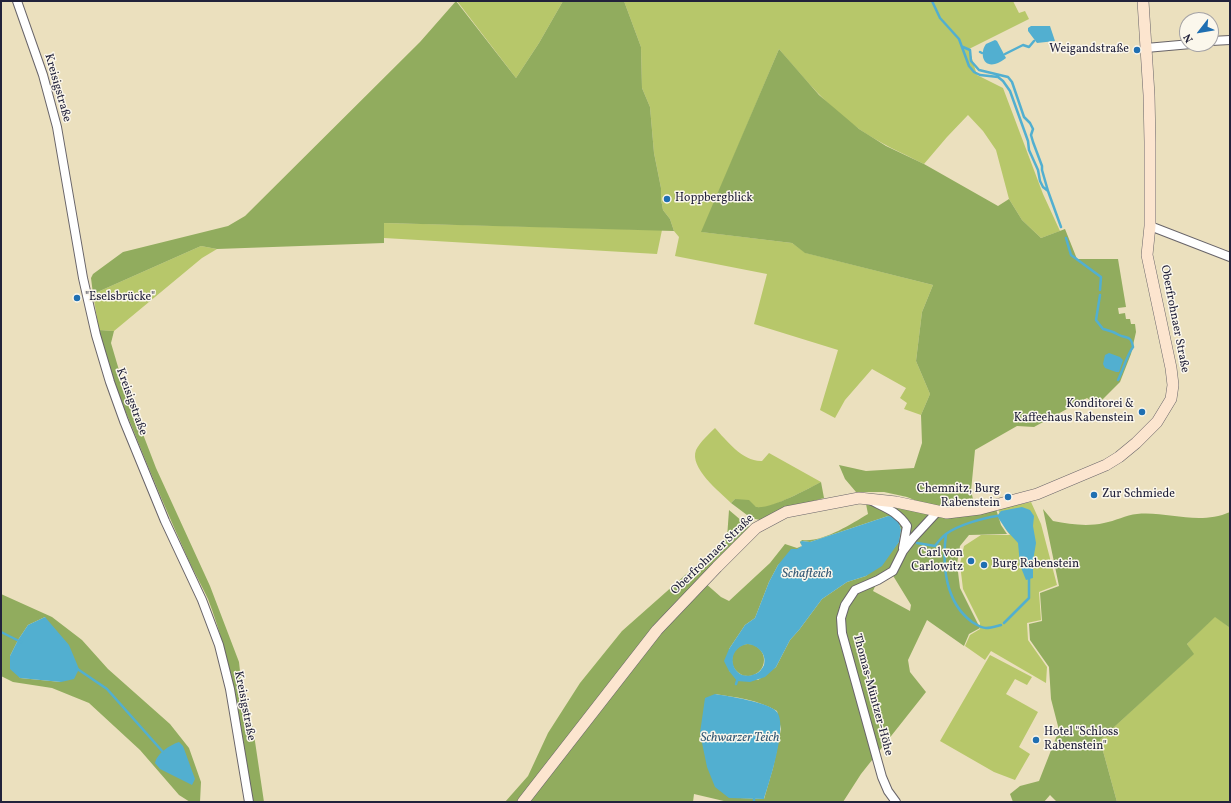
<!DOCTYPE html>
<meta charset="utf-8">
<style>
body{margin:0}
#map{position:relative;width:1231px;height:803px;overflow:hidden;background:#ebe0be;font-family:Vollkorn,serif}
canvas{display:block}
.frame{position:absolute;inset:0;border:2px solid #22223b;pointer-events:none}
.north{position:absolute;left:1179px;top:12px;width:40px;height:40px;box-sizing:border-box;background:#fbf7ec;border:1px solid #a4a2a5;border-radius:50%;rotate:239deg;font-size:11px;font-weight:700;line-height:16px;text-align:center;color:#22223b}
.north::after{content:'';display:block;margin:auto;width:14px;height:18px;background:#1f6fb2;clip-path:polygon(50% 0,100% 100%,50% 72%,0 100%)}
</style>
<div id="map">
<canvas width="1231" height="803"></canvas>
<div class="frame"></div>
<div class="north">N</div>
</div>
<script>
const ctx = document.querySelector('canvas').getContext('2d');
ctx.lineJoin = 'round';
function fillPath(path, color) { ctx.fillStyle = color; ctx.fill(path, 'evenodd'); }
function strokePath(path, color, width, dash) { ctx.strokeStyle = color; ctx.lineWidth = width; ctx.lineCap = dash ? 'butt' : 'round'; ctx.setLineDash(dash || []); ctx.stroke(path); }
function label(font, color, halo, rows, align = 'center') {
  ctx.font = font + ' Vollkorn,serif'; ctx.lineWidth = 3; ctx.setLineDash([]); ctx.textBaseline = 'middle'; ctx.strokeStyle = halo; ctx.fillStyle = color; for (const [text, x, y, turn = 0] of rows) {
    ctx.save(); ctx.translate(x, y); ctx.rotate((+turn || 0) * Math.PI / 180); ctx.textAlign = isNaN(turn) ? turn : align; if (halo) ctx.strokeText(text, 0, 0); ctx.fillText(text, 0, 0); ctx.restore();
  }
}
fillPath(new Path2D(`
 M 457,1 L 563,1 L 539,43 L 516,78 Z
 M 624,1 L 1013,1 L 1019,13 L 1025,11 L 1029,19 L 969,49 L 977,75 L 1003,88 L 1043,194 L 1060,231 L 1041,238 L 1022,220 L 1009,199 L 996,150 L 983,131 L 968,115 L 947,137 L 924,164 C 902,153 879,143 859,129 C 828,108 804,78 779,49 L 702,232 L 792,243 L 806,253 L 933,285 L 922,312 L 916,361 L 930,394 L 921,415 L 904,409 L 907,403 L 900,398 L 906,388 L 872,369 L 845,400 L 835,418 L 820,410 L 838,350 L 754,324 L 767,274 L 675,256 L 679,237 L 674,231 L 670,219 L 663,210 L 661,199 L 661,188 L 654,153 L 650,107 L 642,88 L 641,47 Z
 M 383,223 L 662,230 L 657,254 L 384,238 Z
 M 201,246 L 217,249 L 202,258 L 114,331 L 99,330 L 93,294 Z
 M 715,428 C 726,440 743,462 762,461 L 769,453 L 821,482 C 810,488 772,508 761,508 C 752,507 743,502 735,499 L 731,503 C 720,492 689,468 696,450 C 700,442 709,434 715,428 Z
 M 1031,502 L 1041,524 L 1057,585 L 1039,592 L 1041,620 L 1027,623 L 1028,640 L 1047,667 L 1046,683 L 991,651 L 985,660 L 965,646 L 970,635 L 980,629 L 980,623 L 963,589 L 960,564 L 964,546 L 981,535 L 1010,535 L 1004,526 L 998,509 Z
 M 1215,616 L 1230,628 L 1230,802 L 1117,802 L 1100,740 L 1193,654 L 1187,644 Z
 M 990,655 L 1032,677 L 1027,685 L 1015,679 L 1006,694 L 1038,712 L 1019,747 L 1030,754 L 1015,780 L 994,772 L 940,741 Z`), '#b7c76a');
fillPath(new Path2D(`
 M 456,1 L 516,78 L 539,43 L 563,1 L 624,1 L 641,47 L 642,88 L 650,107 L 654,153 L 661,188 L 661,199 L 663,210 L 670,219 L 674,231 L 384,223 L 384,243 L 217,249 L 201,246 L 93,294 L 91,278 L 93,274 L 123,252 L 228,226 L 245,216 L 420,42 Z
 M 779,49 L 819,95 L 859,129 L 886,146 L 924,164 L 998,206 L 1009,199 L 1022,220 L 1041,238 L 1065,229 L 1077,259 L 1118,259 L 1126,307 L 1118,308 L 1119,314 L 1125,313 L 1126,319 L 1130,319 L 1131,324 L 1135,324 L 1136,332 L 1131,354 L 1120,382 L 1097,405 L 1087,398 L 1034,427 L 1017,426 L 975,450 L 971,491 L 974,503 L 944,509 L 929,506 L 907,497 L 884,492 L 856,492 L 845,479 L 839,465 L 866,471 L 914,468 L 922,443 L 921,415 L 930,394 L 916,361 L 922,312 L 933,285 L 805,253 L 792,243 L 701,232 Z
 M 99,330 L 114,331 L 111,343 L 121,377 L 156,468 L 210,586 L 239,662 L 243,698 L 253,728 L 264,802 L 253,802 C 242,734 233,664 208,599 C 202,586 195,574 189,561 C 169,517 150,472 132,427 C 119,396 106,364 99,330 Z
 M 821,482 L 824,498 L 785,509 L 760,520 L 751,518 L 731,503 L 735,499 L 749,500 L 756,507 C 772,509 805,490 821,482 Z
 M 866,504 L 894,506 L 918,512 L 996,509 L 1001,525 L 1007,534 L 969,535 L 960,546 L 957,564 L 960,588 L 980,628 L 969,634 L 964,646 L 927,620 L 908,660 L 910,672 L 926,692 L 861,774 L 843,802 L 728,802 L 694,794 L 693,802 L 505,802 L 528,776 L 548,733 L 580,683 L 622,631 L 727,538 L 729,510 L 749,527 L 705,583 L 721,597 L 729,601 L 770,563 L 785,544 L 797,548 L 802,546 L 800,542 L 802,540 C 822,543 851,524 868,514 ZM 888,516 L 899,523 L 901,530 L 899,542 L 866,576 L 847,582 L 822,599 L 799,630 L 790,640 L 776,667 L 758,680 L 729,671 L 729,649 L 745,625 L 755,618 L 769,582 L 778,565 L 802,546 L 801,542 L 802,541 L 810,542 ZM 892,574 L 911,605 L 910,611 L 873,591 L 877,582 ZM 715,694 C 735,697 759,700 777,711 L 781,729 L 773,768 L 764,799 L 740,798 Z
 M 1043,509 L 1053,521 C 1070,524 1086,527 1104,523 C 1115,521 1126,515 1137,514 C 1168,511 1198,526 1230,512 L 1230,628 L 1215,617 L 1187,644 L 1194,654 L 1100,740 L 1117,802 L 1057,802 L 1050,795 L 1044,802 L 1013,802 L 1010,794 L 1020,786 L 1039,781 L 1059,730 L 1051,699 L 1049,667 L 1030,640 L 1029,624 L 1042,621 L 1040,593 L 1059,586 Z
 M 1,594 L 52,617 L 82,640 L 108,669 L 170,724 L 189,748 L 201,782 L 200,802 L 190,802 L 179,795 L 140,750 L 89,703 L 52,688 L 13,682 L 1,676 ZM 45,617 L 61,682 L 20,678 L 10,656 L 18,640 L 28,625 Z
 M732 660a16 16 0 1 1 32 0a16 16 0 1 1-32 0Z`), '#91ac5e');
fillPath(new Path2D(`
 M 1031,26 L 1050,26 L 1055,41 L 1037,43 L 1028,31 L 1028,28 Z
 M 995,40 L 997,41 L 1006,58 C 1003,60 999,63 995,64 C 982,67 980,52 986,44 Z
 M 1109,353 L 1120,357 L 1123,360 L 1119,372 L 1116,372 L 1105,368 L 1103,364 L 1105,355 Z
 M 1022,507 L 1030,510 L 1034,516 L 1033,526 L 1036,543 L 1033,561 L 1033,578 L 1026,580 L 1020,565 L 1018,543 L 1007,531 L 997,516 L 1001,511 Z
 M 888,516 L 895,517 L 899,523 L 901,530 L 899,542 L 882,566 L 866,576 L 847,582 L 822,599 L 799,630 L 790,640 L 776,667 L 765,677 L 750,682 L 737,681 L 729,671 L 724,661 L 729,649 L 745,625 L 755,618 L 769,582 L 778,565 L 791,549 L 797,549 L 802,546 L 800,542 L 802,541 L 810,542 ZM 747,644 C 758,645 767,654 764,665 C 762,669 759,673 755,674 C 733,684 722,650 747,644 Z
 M 45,617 L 69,645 L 79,669 L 74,679 L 61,682 L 20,678 L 10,669 L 10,656 L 18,640 L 28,625 Z
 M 715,694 C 728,696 767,702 776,711 C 789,723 769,783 764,799 L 729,798 L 715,787 L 707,767 L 700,733 L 705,698 Z
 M 179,742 L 183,746 L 195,779 L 192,785 L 160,769 L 155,763 C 157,753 170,745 179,742 Z`), '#52afd0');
strokePath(new Path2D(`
 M 932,1 L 940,18 L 959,39 L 969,66 L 974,72 L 980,75 L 998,77 L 1003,81 L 1010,91 L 1028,141 L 1029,150 L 1038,170 L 1040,181 L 1043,187 L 1048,191 L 1061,227
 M 963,47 L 970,50 L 971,61 L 979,70 L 1008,77 L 1012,82 L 1024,117 L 1030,123 L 1033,129 L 1031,135 L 1033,142 L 1042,166 L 1042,170 L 1048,191
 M 980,52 L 982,53
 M 1005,54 L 1023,45 L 1029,47 L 1034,41
 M 1066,238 L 1071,255 L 1101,277 L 1100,290
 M 1100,295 L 1096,320 L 1103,329 C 1111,331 1112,331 1119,335 C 1127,339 1131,335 1133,347 C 1127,355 1123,370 1118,380
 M 946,534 C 942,565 945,602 972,622 C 977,625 981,628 986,628 C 991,628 997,626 1001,625
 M 917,543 L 935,546 C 938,542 942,537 946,534 C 958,525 983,518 997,516
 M 1004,623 L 1029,598 L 1029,579
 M 1,632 L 21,642
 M 76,668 L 107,689 L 163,752
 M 736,684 L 737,681
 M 754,802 L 754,799`), '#52afd0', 2.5);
const street = new Path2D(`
 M 17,1 L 43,75 L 57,127 L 83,278 L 96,335 L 110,382 L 124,421 L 165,521 L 202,600 L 219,645 L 230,689 L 249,802
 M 1211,41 L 1230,40
 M 1146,48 L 1191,44
 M 1150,226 L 1230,257
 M 872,501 C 886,508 898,512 907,526 L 903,548
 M 896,802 L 888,791 L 882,777 L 842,633 L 841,618 L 845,605 L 855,590 L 878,580 L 893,571 L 903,551 L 913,538 L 937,512`);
const secondary = new Path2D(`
 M 523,802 L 657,630 L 717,567 L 756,528 L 786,512 L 859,498 L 896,502 L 947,513 L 980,509 L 1037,494 L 1106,465 L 1119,457 L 1136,443 L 1157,422 L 1171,399 L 1173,385 L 1171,368 L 1147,255 L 1150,226 L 1150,142 L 1149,95 L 1143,1`);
strokePath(street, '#686469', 10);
strokePath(secondary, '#686469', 12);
strokePath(street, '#fff', 8);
strokePath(secondary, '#fce5cf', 11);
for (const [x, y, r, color] of [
 [1137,50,4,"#1f6fb2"],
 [667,199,4,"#1f6fb2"],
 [77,298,4,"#1f6fb2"],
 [1142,412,4,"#1f6fb2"],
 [1094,495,4,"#1f6fb2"],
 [1008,497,4,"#1f6fb2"],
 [971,561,4,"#1f6fb2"],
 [984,565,4,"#1f6fb2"],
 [1036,740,4,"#1f6fb2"]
]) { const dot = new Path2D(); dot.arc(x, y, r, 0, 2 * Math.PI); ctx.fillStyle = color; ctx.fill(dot); strokePath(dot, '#fbf7ec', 1.5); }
label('12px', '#22223b', '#fbf7ec', [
 ["Weigandstraße",1129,50,"right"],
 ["Hoppbergblick",675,199],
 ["\"Eselsbrücke\"",85,298],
 ["Konditorei &",1134,405,"right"],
 ["Kaffeehaus Rabenstein",1134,419,"right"],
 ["Chemnitz, Burg",1000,490,"right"],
 ["Rabenstein",1000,504,"right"],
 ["Zur Schmiede",1102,495],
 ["Carl von",963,554,"right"],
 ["Carlowitz",963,568,"right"],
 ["Burg Rabenstein",992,565],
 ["Hotel \"Schloss",1044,733],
 ["Rabenstein\"",1044,747]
], 'left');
label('12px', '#22223b', '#fbf7ec', [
 ["Kreisigstraße",57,88,74],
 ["Oberfrohnaer Straße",1174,319,79],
 ["Kreisigstraße",131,402,70],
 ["Oberfrohnaer Straße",713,555,-44],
 ["Thomas-Müntzer-Höhe",872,695,75],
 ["Kreisigstraße",244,706,79]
]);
label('italic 13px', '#355a77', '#fbf7ec', [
 ["Schafteich",807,575],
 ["Schwarzer Teich",740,739]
]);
</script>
